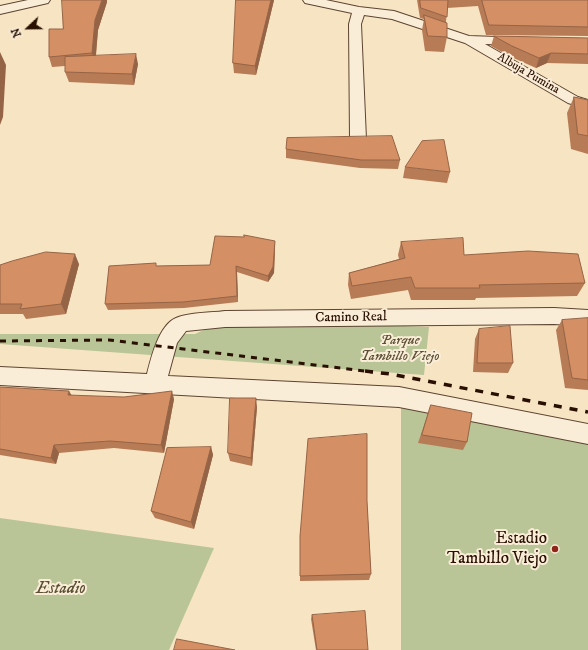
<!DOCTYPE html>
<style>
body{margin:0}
#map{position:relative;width:588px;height:650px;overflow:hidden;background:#f7e4c3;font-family:"IM FELL DW Pica",serif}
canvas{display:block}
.north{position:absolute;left:8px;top:8px;width:40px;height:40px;-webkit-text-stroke:3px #faedd8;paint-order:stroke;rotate:248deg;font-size:11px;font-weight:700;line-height:16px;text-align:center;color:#280f00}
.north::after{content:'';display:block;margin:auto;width:14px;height:18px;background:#280f00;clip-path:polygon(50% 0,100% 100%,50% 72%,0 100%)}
</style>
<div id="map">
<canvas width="588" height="650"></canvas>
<div class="north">N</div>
</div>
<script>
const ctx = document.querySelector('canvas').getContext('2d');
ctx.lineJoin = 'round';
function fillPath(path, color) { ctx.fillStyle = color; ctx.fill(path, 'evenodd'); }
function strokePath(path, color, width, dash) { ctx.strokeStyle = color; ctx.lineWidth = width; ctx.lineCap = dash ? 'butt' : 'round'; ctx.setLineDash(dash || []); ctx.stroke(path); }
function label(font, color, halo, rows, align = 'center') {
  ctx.font = font + ' "IM FELL DW Pica",serif'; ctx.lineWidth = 4; ctx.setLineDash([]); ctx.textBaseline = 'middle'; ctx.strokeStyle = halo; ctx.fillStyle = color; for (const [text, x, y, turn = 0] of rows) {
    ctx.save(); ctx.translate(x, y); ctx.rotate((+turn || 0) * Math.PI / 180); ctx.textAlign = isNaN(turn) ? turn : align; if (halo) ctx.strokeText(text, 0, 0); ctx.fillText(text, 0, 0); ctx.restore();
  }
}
fillPath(new Path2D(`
 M 303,322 L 429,327 L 424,375 L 0,344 L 0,334 L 195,334 C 225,319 269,323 303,322 Z
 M 401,396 L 588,433 L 588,650 L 401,650 Z
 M 0,518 L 214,548 L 169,650 L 0,650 Z`), '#b9c596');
const minor = new Path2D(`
 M 28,0 L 50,0 L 48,3 L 0,14 L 0,6 Z
 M 303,0 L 326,0 L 359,7 L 394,11 L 469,36 L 525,38 L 527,41 L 525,44 L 520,45 L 485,44 L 578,97 L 588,100 L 588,109 L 568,103 L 465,43 L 392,19 L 364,15 L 361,24 L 366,139 L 363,142 L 358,144 L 353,142 L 350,139 L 349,24 L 352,13 L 305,3 Z
 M 554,308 L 588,310 L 588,326 L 554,324 L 225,327 L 186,331 L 177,343 L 168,376 L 399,387 L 588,424 L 588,444 L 399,407 L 0,385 L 0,367 L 147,374 C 151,358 159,325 176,318 C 190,312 210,313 225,311 Z`);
strokePath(minor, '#5c4431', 2);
fillPath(minor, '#faedd8');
strokePath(new Path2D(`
 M 0,341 L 109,340 L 373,372`), '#280f00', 3, [6, 6]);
strokePath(new Path2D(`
 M 365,371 L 390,374 L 588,412`), '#280f00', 3.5, [8, 8]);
fillPath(new Path2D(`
 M 236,0 L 274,0 L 256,75 L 234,73 L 233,63 Z
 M 417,0 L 588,0 L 588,36 L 486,35 L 478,6 L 447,8 L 446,22 L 447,37 L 444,52 L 425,51 L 422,30 L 424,19 L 420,18 Z
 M 107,2 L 98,30 L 96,56 L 138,64 L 134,85 L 69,82 L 65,72 L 65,66 L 52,67 L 49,57 Z
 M 494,36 L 588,38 L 588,64 L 547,63 L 536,68 L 509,56 L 491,46 Z
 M 574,97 L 588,100 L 588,154 L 571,149 L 567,113 Z
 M 286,149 L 400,160 L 398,169 L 360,168 L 286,158 Z
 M 405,167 L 450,172 L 447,183 L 403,178 Z
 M 401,242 L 464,255 L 585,283 L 577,296 L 476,298 L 475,300 L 411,300 L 408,290 L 351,299 L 348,285 L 349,273 L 399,259 L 398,255 Z
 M 275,247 L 274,273 L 268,282 L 237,272 L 238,302 L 184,308 L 108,310 L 105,304 L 156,263 L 156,266 L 210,265 Z
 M 79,264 L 66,314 L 26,319 L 23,314 L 0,314 L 0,265 Z
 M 588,318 L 588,390 L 565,388 L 556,330 L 562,320 Z
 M 479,329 L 513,363 L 508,373 L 473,372 L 475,339 Z
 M 0,387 L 72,396 L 174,399 L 164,453 L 114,448 L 59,453 L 56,464 L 0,455 Z
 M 431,405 L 467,442 L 463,450 L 418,443 Z
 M 257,407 L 252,466 L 230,461 L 228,453 Z
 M 211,447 L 213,455 L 194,529 L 155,518 L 151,511 Z
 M 367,501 L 371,574 L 369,580 L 300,581 L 300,536 Z
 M 312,615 L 368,650 L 316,650 L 311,619 Z`), '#b77b56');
fillPath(new Path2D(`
 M 102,0 L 107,0 L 107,2 L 98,30 L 95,63 L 92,53 L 95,20 Z
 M 271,0 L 274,0 L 256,75 L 255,66 Z
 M 0,52 L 6,65 L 3,117 L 0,125 Z
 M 551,53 L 547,63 L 536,68 L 539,58 Z
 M 136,54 L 138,64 L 134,85 L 132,74 Z
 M 275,241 L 275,247 L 274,273 L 268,282 L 268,276 Z
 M 75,254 L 79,264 L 66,314 L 61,304 Z
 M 236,266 L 237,272 L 238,302 L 237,296 Z
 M 69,391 L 74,399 L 68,395 Z
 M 172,391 L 174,399 L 164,453 L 161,445 Z
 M 256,398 L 257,407 L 252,466 L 251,458 Z
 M 54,445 L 59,453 L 56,464 L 51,458 Z
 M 211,447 L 213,455 L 194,529 L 191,522 Z`), '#956446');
const building = new Path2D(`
 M 62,0 L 102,0 L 95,20 L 92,53 L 49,57 L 49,29 L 63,29 Z
 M 236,0 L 271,0 L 255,66 L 233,63 Z
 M 420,0 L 448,0 L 447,17 L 421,8 Z
 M 482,0 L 588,0 L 588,27 L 489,25 Z
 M 424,15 L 447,23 L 447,37 L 428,36 Z
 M 494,36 L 588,38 L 588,54 L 551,53 L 539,58 L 512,46 Z
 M 136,54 L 132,74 L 65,72 L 65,57 Z
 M 574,97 L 588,100 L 588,136 L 578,134 Z
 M 392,136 L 400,160 L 361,160 L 286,149 L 287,138 Z
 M 444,140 L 450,172 L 405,167 L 422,141 Z
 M 244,235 L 275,241 L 273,267 L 268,276 L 236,266 L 237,296 L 183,302 L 105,304 L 109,266 L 156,263 L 156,266 L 210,265 L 215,236 L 244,237 Z
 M 463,238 L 464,255 L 528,251 L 578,254 L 585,283 L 479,285 L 480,288 L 415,288 L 411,277 L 352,286 L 349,273 L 405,258 L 401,242 Z
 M 46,252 L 75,254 L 61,304 L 20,309 L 22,304 L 0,304 L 0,265 L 12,261 Z
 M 588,318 L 588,380 L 572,378 L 562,320 Z
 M 510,326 L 513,363 L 477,363 L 479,329 Z
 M 0,387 L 69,391 L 68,395 L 124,397 L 172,391 L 161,445 L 110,441 L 54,445 L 51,458 L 0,449 Z
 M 230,398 L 256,398 L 251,458 L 228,453 Z
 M 431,405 L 472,413 L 467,442 L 422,435 Z
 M 367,434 L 367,501 L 371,574 L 300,576 L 300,536 L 308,439 Z
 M 211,447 L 191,522 L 151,511 L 167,448 Z
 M 365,611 L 368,650 L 317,650 L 312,615 Z
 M 177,639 L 235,650 L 174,650 Z`);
fillPath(building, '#d58f64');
strokePath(building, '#956446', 1);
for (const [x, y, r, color] of [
 [555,549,4,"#8f2418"]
]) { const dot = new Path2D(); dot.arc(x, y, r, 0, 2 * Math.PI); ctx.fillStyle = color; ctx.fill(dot); strokePath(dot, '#faedd8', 1.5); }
label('12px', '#280f00', '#faedd8', [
 ["Albuja Pumina",528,74,30]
]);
label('14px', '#280f00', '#faedd8', [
 ["Camino Real",351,318,-1]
]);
label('italic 14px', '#5b4f34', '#faedd8', [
 ["Parque",400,341],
 ["Tambillo Viejo",400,357]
]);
label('17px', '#280f00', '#faedd8', [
 ["Estadio",547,539],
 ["Tambillo Viejo",547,559]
], 'right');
label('italic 17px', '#5b4f34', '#faedd8', [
 ["Estadio",61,589]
]);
</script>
